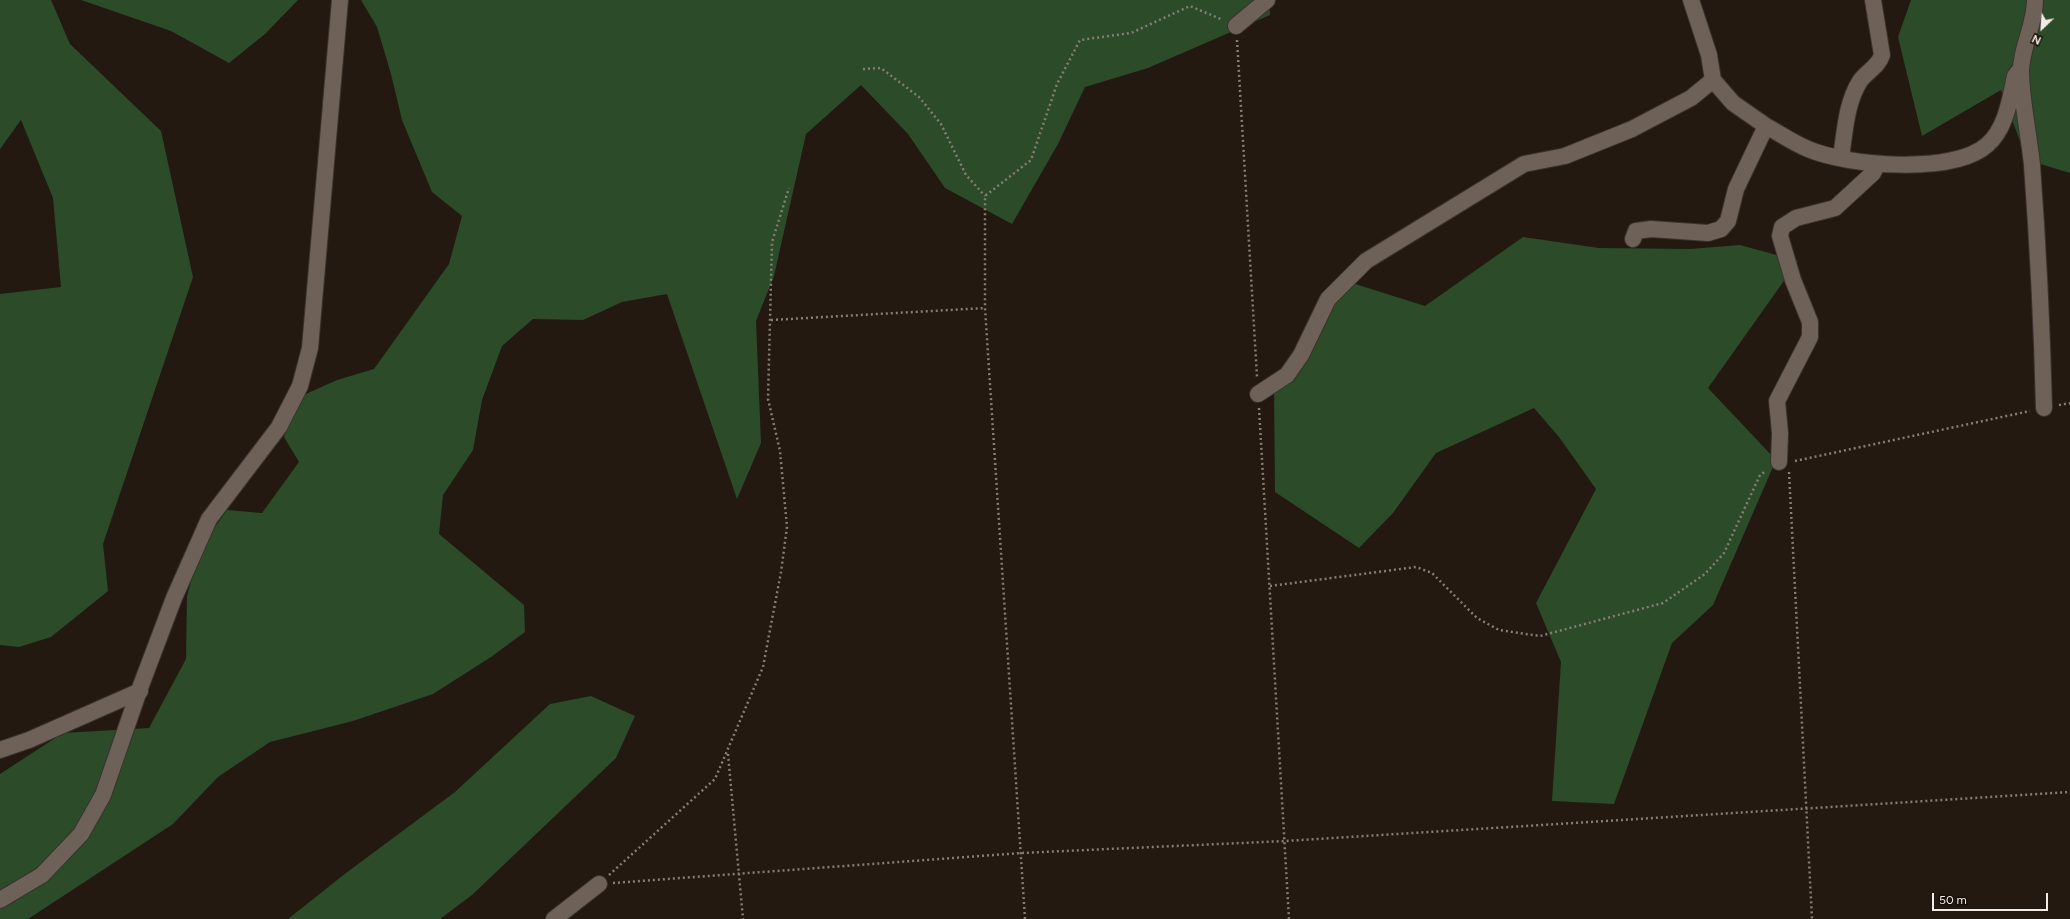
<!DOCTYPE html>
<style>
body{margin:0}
#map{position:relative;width:2070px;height:919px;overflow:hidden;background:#231911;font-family:Figtree,sans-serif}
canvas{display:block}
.north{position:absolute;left:2022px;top:8px;width:40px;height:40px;-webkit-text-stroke:3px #1a1008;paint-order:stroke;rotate:205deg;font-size:11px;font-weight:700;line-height:16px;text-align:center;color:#f3ece6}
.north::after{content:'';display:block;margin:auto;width:14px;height:18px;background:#f3ece6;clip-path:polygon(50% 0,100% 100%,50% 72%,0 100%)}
.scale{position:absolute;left:1932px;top:893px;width:116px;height:18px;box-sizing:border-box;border:2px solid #f3ece6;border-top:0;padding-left:5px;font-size:12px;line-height:14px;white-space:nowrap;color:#f3ece6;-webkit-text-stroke:3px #1a1008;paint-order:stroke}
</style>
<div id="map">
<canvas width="2070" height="919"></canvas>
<div class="north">N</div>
<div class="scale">50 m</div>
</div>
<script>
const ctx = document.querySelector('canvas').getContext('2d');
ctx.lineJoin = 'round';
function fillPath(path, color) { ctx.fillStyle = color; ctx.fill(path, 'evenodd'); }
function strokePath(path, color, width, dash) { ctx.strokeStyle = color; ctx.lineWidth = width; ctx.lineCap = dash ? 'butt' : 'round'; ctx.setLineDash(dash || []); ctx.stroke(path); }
fillPath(new Path2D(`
 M 0,0 L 51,0 L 70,44 L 161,131 L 193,277 L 103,544 L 108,591 L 51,637 L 19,647 L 0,645 L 0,294 L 61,287 L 53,198 L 21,120 L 0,149 Z
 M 81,0 L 298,0 L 265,34 L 229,63 L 171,31 Z
 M 361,0 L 1269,0 L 1270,15 L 1148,68 L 1085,87 L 1058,144 L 1012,224 L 945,188 L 908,134 L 861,85 L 806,134 L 774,276 L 756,321 L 761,443 L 737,499 L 667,294 L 622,302 L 583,320 L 533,319 L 502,346 L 482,400 L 473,450 L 443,495 L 439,534 L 524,605 L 525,632 L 491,657 L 433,694 L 353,721 L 270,742 L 218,777 L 173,824 L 28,919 L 0,919 L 0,774 L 63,733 L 149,728 L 186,659 L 187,596 L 200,548 L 227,510 L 262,513 L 299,462 L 284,437 L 297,398 L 337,380 L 374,369 L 449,264 L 462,216 L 432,192 L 402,120 L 391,74 L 377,27 Z
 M 1911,0 L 2070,0 L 2070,173 L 2027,160 L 2001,90 L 1922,136 L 1898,37 Z
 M 1523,237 L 1599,248 L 1690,249 L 1740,245 L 1798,261 L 1708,388 L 1776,460 L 1713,605 L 1672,643 L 1614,804 L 1552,801 L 1561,662 L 1536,603 L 1596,489 L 1559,437 L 1534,408 L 1436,453 L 1393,513 L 1359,548 L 1275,492 L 1274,386 L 1349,282 L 1425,306 Z
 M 591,696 L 635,716 L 616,758 L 472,895 L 440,919 L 288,919 L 346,873 L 455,792 L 550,704 Z`), '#2b4b29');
const minor = new Path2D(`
 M 2035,0 C 2035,26 2020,49 2021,74 C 2022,104 2029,135 2032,165 C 2038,246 2042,327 2044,408
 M 1236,26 L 1267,0
 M 1766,126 C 1779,133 1793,143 1808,149 C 1848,166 1953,175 1987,145 C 2006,129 2010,99 2015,76 L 2019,71
 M 1841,157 C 1845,132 1846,103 1860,81 C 1866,72 1879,66 1882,55 L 1873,0
 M 1633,239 L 1636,231 L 1651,229 L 1708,233 L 1721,229 L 1728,221 L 1736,189 L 1766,126 L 1733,103 L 1713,80 L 1709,55 L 1691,0
 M 1258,394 L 1287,375 L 1301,355 L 1328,299 L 1366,261 L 1524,164 L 1565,156 L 1632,129 L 1691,98 L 1713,80
 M 1779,462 L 1780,433 L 1777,401 L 1810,337 L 1810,322 L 1793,280 L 1780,236 L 1782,227 L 1796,218 L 1835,208 L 1873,173 L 1877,165
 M 0,750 L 29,740 L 140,691
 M 0,900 L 42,875 L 81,834 L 103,795 L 140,688 L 174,598 L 209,519 L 279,427 L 300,386 L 310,348 L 340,0
 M 554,919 L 599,884`);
strokePath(minor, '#3a332f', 18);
strokePath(new Path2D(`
 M 1237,40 L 1257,377
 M 863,69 L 881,68 L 919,97 L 941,124 L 966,175 L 985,196
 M 771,320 L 985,308
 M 2059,405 L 2070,403
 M 1259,408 L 1289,919
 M 1795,461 L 2030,411
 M 1789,472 L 1812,919
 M 1270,586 L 1416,567 L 1432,573 L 1477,618 L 1499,630 L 1540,636 L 1663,603 L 1705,574 L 1724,553 L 1760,475 L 1766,471
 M 728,754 L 743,919
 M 609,875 L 715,779 L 763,667 L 781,572 L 787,527 L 780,451 L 768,399 L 772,242 L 789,188
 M 613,883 L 1021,853 L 1285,841 L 2070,792
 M 1025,919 L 985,308 L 985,196 L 1031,160 L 1057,84 L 1080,40 L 1131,33 L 1190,6 L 1223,20`), '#867d76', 2.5, [2, 3]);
strokePath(minor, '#6e6258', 16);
</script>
